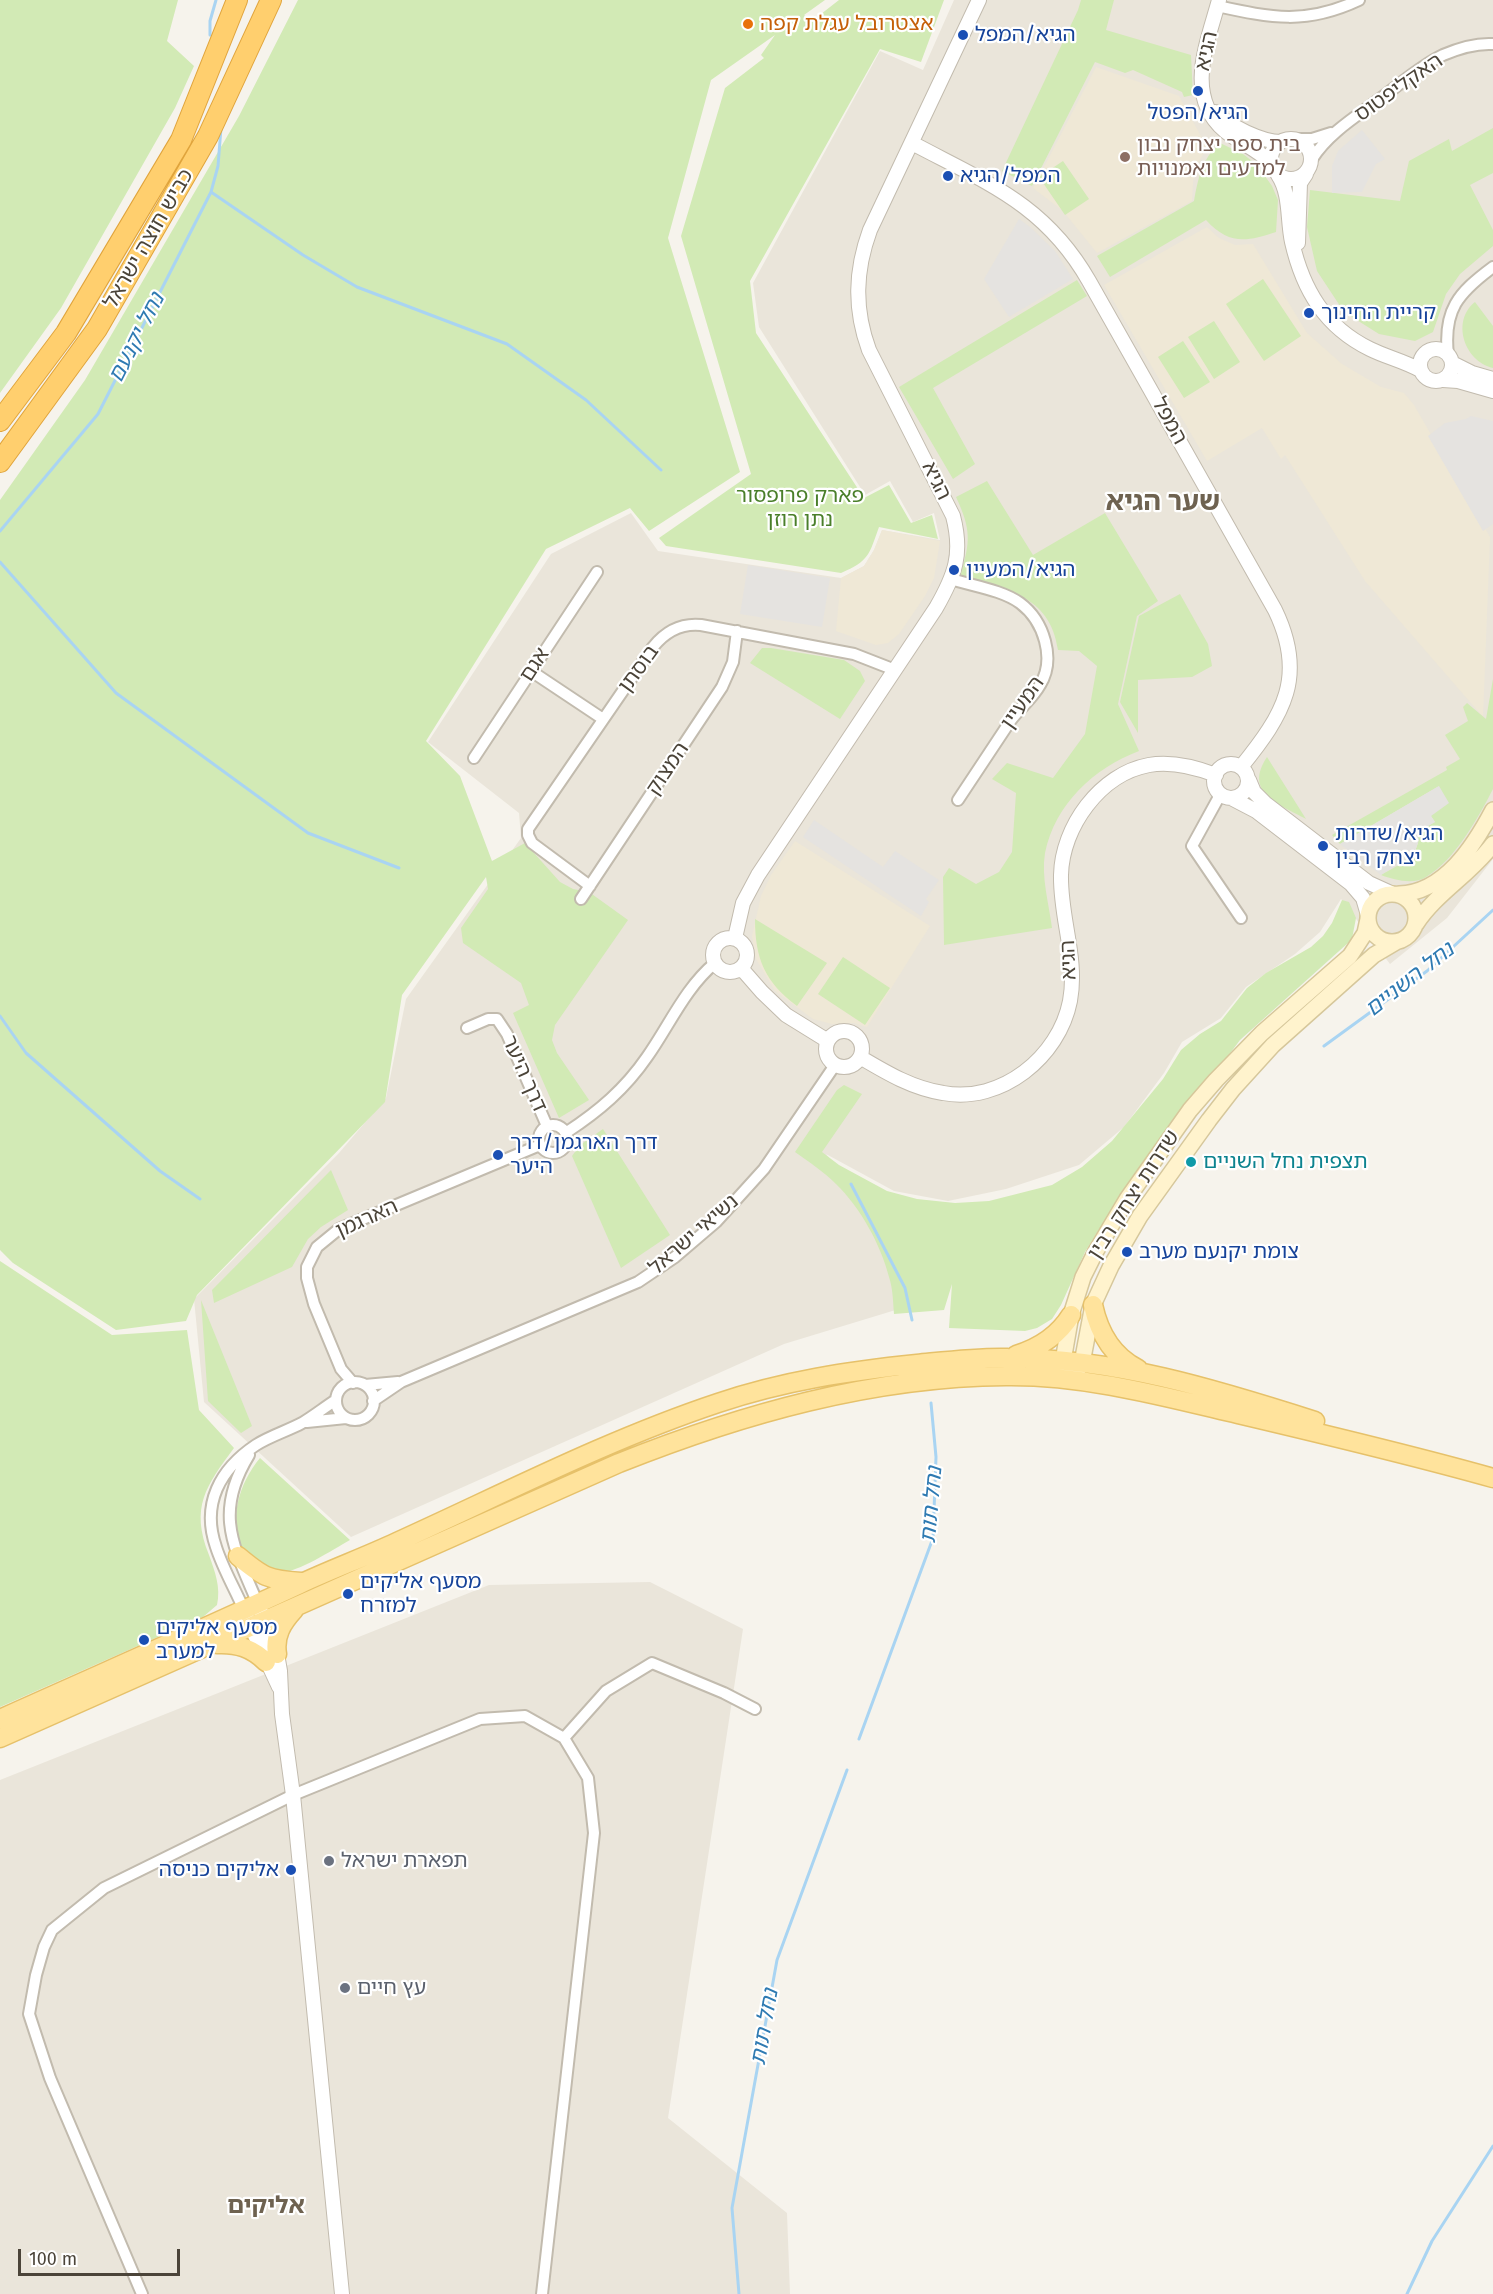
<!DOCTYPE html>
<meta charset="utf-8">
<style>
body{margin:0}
#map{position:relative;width:1493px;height:2294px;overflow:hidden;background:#f6f3ec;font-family:"Fira Sans",sans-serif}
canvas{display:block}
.scale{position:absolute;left:18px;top:2249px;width:162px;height:27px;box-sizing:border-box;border:3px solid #4b4439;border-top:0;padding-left:8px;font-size:18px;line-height:21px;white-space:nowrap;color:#4b4439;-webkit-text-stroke:4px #fff;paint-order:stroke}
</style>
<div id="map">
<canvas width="1493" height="2294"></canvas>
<div class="scale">100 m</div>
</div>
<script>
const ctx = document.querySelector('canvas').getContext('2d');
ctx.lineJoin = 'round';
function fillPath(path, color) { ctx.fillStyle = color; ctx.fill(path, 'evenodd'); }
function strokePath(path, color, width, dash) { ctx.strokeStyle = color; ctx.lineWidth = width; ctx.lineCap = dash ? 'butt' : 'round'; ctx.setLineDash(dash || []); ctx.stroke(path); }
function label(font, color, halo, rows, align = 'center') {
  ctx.font = font + ' "Fira Sans","Noto Sans Hebrew",sans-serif'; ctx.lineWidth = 4.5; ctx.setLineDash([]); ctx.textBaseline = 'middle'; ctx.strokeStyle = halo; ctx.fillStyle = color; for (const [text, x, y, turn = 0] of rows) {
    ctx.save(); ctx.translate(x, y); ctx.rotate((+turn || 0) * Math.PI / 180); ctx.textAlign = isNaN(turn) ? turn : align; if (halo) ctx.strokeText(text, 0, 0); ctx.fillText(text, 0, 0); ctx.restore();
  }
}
fillPath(new Path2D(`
 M 954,0 L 1493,0 L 1493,859 L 1447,918 L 1390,964 L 1341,899 L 1320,932 L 1295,954 L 1246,987 L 1221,1018 L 1182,1042 L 1164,1073 L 1124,1127 L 1079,1165 L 1006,1189 L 948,1201 L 894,1191 L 826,1154 L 881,1222 L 935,1298 L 784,1344 L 351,1537 L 204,1402 L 194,1299 L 339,1153 L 386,1098 L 406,999 L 521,838 L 519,813 L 428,742 L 551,554 L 631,513 L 658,551 L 841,578 L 864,566 L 874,550 L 882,530 L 940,540 L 934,513 L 913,522 L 890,481 L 865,495 L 759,327 L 753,283 L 880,51 L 923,70 Z
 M 650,1582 L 743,1629 L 668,2118 L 787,2213 L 790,2294 L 0,2294 L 0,1780 L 489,1585 Z`), '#eae5da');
fillPath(new Path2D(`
 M 1096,67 L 1179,96 L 1207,147 L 1196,167 L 1193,182 L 1192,201 L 1097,253 L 1063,211 L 1033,188 Z
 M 1207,227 L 1219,238 L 1235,245 L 1253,244 L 1307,333 L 1342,364 L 1381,387 L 1404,393 L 1414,405 L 1490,537 L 1483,717 L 1365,581 L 1285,455 L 1281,459 L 1262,428 L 1207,461 L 1104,285 Z
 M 882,530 L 940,541 L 934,578 L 925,596 L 899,634 L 888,643 L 876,645 L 836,631 L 841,578 L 864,566 L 874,550 Z
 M 795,841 L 930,926 L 867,1027 L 854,1023 L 832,1024 L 813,1019 L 775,991 L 756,959 L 752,936 L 761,896 L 771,875 Z`), '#efe8d6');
fillPath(new Path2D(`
 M 0,0 L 178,0 L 167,41 L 194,66 L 175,108 L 61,308 L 0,393 Z
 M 298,0 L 825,0 L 804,15 L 812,21 L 839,0 L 944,0 L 921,62 L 880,49 L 750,281 L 756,333 L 864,498 L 889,485 L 911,523 L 932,515 L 938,539 L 879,527 C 869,555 869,561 841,573 L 666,546 L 659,538 L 751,474 L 681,236 L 725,88 L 764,58 L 761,55 L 775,35 L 711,80 L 668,238 L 740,472 L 649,531 L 630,508 L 546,549 L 426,741 L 460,776 L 492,861 L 525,843 L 560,882 L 573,889 L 589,892 L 628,920 L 555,1025 L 552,1040 L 557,1053 L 589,1100 L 559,1118 L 513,1013 L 529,1005 L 521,983 L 463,943 L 461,928 L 488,889 L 486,877 L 402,995 L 385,1102 L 197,1295 L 186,1321 L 116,1330 L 13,1263 L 0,1250 L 0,500 L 85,380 L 239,116 Z
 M 1081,0 L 1114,0 L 1106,30 L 1191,55 L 1193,95 L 1184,97 L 1182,92 L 1133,70 L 1125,73 L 1095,62 L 1032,186 L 1002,171 L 1078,10 Z
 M 1493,128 L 1493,173 L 1470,185 L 1493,230 L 1493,246 L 1460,274 L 1446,294 L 1433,332 L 1415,341 L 1379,334 L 1344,312 L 1317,271 L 1307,227 L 1310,190 L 1400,201 L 1409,161 L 1449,139 L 1452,151 Z
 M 1220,143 L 1243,154 L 1257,165 L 1272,186 L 1278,200 L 1276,232 C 1246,242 1229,245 1206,220 L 1110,277 L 1097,256 L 1194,201 C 1198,179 1202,158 1220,143 Z
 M 1063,161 L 1089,199 L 1065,215 L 1039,177 Z
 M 1263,279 L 1301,336 L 1264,361 L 1226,304 Z
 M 1077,280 L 1087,296 L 933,388 L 975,464 L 953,479 L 899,387 Z
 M 1475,302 L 1493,326 L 1493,368 C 1464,361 1451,321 1475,302 Z
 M 1214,321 L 1240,362 L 1214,379 L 1188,337 Z
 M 1183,341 L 1210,382 L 1184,398 L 1158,357 Z
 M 987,481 L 1033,555 L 1105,513 L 1158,601 L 1137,616 L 1118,704 L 1139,751 C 1094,768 1055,804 1045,853 C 1041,877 1049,904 1052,928 L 944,945 L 943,877 L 949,868 L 976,884 L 999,872 L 1012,852 L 1016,793 L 992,779 L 1007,763 L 1053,778 L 1085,734 L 1097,666 L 1079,651 L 1058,650 C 1050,594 1005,590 960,575 C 971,542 971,529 956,497 Z
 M 1180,594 L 1208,644 L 1212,666 L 1192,677 L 1138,680 L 1138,733 L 1120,702 L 1139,616 Z
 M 762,648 L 771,648 L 844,660 L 860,671 L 865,681 L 840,719 L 750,663 Z
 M 1493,679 L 1493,789 C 1478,818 1455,860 1426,877 C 1414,885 1394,880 1381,875 C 1398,865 1424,855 1417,832 L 1435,822 L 1431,816 L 1439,786 L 1340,844 L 1332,835 L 1447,770 L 1446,767 L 1460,759 L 1445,735 L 1468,721 L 1463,707 L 1467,703 L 1486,719 Z
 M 1267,757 L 1306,819 C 1279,804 1243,793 1267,757 Z
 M 1342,900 L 1349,902 L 1356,918 L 1352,939 L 1348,943 L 1240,1040 L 1099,1229 L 1085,1252 L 1061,1305 L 1052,1319 L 1037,1328 L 1025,1331 L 949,1328 L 952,1284 L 944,1310 L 894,1314 C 893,1302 893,1289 889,1277 C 881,1245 860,1207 836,1184 C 824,1172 809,1162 795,1152 L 837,1090 L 844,1085 L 862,1094 L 822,1152 L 839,1165 L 887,1191 L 917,1199 L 955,1203 L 989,1201 L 1052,1185 L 1082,1167 L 1112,1141 L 1163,1079 L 1181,1050 L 1200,1034 L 1221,1021 L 1247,988 L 1266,973 L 1311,947 L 1323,936 L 1332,923 Z
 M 755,919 L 827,963 L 797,1006 C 765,982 755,959 755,919 Z
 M 843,957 L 890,988 L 865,1025 L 818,994 Z
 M 603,1129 L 670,1235 L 621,1268 L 572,1156 L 580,1145 Z
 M 331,1170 L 348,1210 L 321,1227 L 308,1239 L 292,1267 L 214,1303 L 212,1290 Z
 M 0,1261 L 112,1335 L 187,1330 L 199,1410 L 234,1448 C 206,1486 190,1507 209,1555 C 215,1572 221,1587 217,1605 L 203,1617 L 0,1707 Z
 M 201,1300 L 252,1426 L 241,1433 L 208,1401 Z
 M 260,1458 L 350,1540 C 332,1550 299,1572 279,1573 C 271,1573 265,1569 259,1564 C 254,1561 247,1557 244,1553 C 227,1522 239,1483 260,1458 Z`), '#d2eab5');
fillPath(new Path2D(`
 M 1362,130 L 1385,159 L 1376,164 L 1362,192 L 1332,193 L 1332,166 L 1338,151 Z
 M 1019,219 L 1030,227 L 1055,251 L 1073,279 L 1009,317 L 984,279 Z
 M 1471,416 L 1493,421 L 1493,524 L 1483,531 L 1428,436 L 1445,423 L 1466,419 Z
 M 748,565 L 830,578 L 822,627 L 740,614 Z
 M 1439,786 L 1449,803 L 1431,816 L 1435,822 L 1417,832 L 1419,840 L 1414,854 L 1381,875 L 1340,844 Z
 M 814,820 L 883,867 L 895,851 L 939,880 L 926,899 L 929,902 L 921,916 L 803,837 Z`), '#e5e3e0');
strokePath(new Path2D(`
 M 210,35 L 210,21 L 216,0
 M 211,192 L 303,255 L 357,287 L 507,344 L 586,400 L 661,470
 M 0,531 L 98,414 L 211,192 L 218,166 L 221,128
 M 0,562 L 116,693 L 308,833 L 399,868
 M 0,1016 L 26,1053 L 160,1171 L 200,1199
 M 1324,1046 L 1427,971 L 1493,910
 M 851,1184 L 905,1288 L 912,1320
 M 859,1739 L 933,1538 L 936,1457 L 931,1403
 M 739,2294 L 732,2208 L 777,1960 L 847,1770
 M 1407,2294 L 1432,2241 L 1493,2146`), '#a9d4f2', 3);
const minor = new Path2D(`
 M 1217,6 C 1272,18 1306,25 1359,0
 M 1295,139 L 1312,139 L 1331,133
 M 1312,159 C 1329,132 1360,114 1385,95 C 1404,81 1422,65 1443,55 C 1459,48 1476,43 1493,44
 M 1448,355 C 1443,310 1458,293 1493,267
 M 951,579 C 973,586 1002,590 1020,603 C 1044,621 1056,659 1040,685 C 1033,698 1020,708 1011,720 C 993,747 975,774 958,800
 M 531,671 L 603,719
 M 474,758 L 597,572
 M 1220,795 L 1192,846 L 1241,918
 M 590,886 L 532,843 L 528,835 L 528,829 L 653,647 C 665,632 681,623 701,625 L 854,654 L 895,670
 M 581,899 L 722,687 L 733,662 L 737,631
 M 467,1028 L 488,1019 L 497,1019 L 507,1034 L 547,1126
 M539 1139a14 14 0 1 1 28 0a14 14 0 1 1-28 0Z
 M 567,1132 C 599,1111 625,1089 647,1057 C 669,1026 685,988 715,963
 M336 1401a19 19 0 1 1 38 0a19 19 0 1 1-38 0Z
 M 353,1383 L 341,1369 L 314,1304 L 307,1278 L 307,1267 L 317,1247 L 339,1229 L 540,1145
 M 365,1385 L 398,1382
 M 373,1401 L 401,1382 L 638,1282 L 675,1257 L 716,1222 L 764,1169 L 835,1065
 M 307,1422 L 346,1418
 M 249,1455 C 213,1514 234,1547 258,1604
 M 244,1610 C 235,1589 223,1569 216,1547 C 201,1504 220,1469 256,1445 C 270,1436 287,1431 302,1423 C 314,1416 325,1407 336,1400
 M 564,1738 L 606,1691 L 652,1663 L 724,1693 L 755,1709
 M 142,2294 L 50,2078 L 29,2014 L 36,1975 L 44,1947 L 52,1930 L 104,1888 L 293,1795 L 480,1719 L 525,1716 L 564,1738 L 588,1778 L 594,1833 L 542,2294`);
const tertiary = new Path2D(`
 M 1219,0 C 1207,44 1184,96 1225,131 C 1240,143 1257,149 1271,163
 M 1215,112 C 1229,126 1262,142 1281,142
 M1271 159a20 20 0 1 1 40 0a20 20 0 1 1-40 0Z
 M 912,143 C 987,183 1045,204 1089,281 L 1275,610 C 1307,676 1284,714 1241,767
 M 1278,175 C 1291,195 1287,219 1292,242 C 1303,290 1325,327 1370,349 C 1386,357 1404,361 1420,370
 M 1298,243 L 1300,183 L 1306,174
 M1420 365a16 16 0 1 1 32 0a16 16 0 1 1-32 0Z
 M 1452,363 L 1472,373 L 1493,379
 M 1443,380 L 1458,381 L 1493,391
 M1214 781a17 17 0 1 1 34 0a17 17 0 1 1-34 0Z
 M 1249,780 L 1254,792 L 1265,803 L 1369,883 L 1391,893
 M 1233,799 L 1256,811 L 1351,884 L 1363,898 L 1368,915
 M713 955a17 17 0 1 1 34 0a17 17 0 1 1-34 0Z
 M 735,938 L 743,903 L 758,875 L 936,608 C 955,575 963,554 953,516 L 869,350 C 854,309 855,271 870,230 L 979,0
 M 741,968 L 762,992 L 786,1015 L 828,1041
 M826 1049a18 18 0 1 1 36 0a18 18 0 1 1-36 0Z
 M 860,1057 C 887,1073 912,1088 943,1093 C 1001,1104 1059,1057 1070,1001 C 1078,958 1060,918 1061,875 C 1062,827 1100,774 1149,765 C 1171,761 1195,767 1216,775
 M 261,1612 L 277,1654 L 280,1671 L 282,1714 L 293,1795 L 342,2294
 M 247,1618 L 279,1687`);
const secondary = new Path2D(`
 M1368 918a24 24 0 1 1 48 0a24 24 0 1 1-48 0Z
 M 1399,894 C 1444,893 1474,846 1493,810
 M 1416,924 C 1436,893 1471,874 1493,844
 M 1077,1371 L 1082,1363 L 1093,1305 L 1111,1266 L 1140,1216 L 1209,1120 L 1233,1089 L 1273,1045 L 1374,955 L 1396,942
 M 1067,1372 L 1063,1361 L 1071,1315 L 1083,1277 L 1096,1251 L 1127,1199 L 1190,1110 L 1216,1080 L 1262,1033 L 1350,956 L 1365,933 L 1368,919`);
const primary = new Path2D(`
 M 1093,1305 C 1099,1333 1112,1356 1138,1369
 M 1016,1355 C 1039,1348 1058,1336 1071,1315
 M 238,1556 C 263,1577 268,1580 301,1582
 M 217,1644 C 237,1643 252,1648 266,1662
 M 277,1654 C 274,1636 282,1623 294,1610
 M 0,1719 C 100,1674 201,1630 300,1584 C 332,1569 365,1557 397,1542 C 503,1494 607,1440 718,1403 C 783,1381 849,1371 917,1364 C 947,1361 978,1357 1008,1358 C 1114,1358 1215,1389 1315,1421
 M 0,1738 L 619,1463 C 742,1414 872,1377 1006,1376 C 1085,1375 1162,1396 1238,1414 C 1323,1434 1408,1454 1493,1478`);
const motorway = new Path2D(`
 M 0,421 L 66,333 L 181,140 L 237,0
 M 0,462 L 97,329 L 208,136 L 271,0`);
strokePath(minor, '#c2bbae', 14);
strokePath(tertiary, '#c2bbae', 16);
strokePath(secondary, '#d6c79b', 18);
strokePath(primary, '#e6c16a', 21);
strokePath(motorway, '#e0a43c', 22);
strokePath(minor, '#fff', 10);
strokePath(tertiary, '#fff', 14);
strokePath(secondary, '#fff3cd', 15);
strokePath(primary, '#ffe39c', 18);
strokePath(motorway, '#ffcf6e', 20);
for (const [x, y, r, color] of [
 [748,24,6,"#e8710a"],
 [963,35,6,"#1a4fb4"],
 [1198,91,6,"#1a4fb4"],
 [1125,157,6,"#8d6e63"],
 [948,176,6,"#1a4fb4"],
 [1309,313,6,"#1a4fb4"],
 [954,570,6,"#1a4fb4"],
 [1323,846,6,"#1a4fb4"],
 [498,1155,6,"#1a4fb4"],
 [1191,1162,6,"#0f9aa8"],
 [1127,1252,6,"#1a4fb4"],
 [348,1594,6,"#1a4fb4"],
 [144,1640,6,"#1a4fb4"],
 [329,1861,6,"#6b7280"],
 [291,1870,6,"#1a4fb4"],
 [345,1988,6,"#6b7280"]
]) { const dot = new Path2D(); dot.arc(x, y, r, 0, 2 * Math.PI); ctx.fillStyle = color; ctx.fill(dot); strokePath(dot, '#fff', 2); }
label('21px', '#c56008', '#fff', [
 ["אצטרובל עגלת קפה",760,24]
], 'left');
label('21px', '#164399', '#fff', [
 ["הגיא/המפל",975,35],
 ["הגיא/הפטל",1198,113,"center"],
 ["המפל/הגיא",960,176],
 ["קריית החינוך",1321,313],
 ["הגיא/המעיין",966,570],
 ["הגיא/שדרות",1335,834],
 ["יצחק רבין",1335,858],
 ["דרך הארגמן/דרך",510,1143],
 ["היער",510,1167],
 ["צומת יקנעם מערב",1139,1252],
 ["מסעף אליקים",360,1582],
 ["למזרח",360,1606],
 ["מסעף אליקים",156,1628],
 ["למערב",156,1652],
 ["אליקים כניסה",279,1870,"right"]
], 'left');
label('21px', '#4b4439', '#fff', [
 ["הגיא",1207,51,-78],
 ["האקליפטוס",1399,88,-35],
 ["כביש חוצה ישראל",149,239,-60],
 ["המפל",1169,421,61],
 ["הגיא",936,481,64],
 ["אגם",535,665,-57],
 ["בוסתן",639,669,-54],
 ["המעיין",1023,703,-55],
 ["המצוק",668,769,-56],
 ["הגיא",1069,960,-92],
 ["דרך היער",524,1074,66],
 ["שדרות יצחק רבין",1134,1195,-57],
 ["הארגמן",367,1219,-24],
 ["נשיאי ישראל",694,1235,-41]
]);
label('21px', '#785e54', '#fff', [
 ["בית ספר יצחק נבון",1137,145],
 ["למדעים ואמנויות",1137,169]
], 'left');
label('21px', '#4a7f2a', '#fff', [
 ["פארק פרופסור",800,496],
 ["נתן רוזן",800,520]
]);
label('21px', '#0d838f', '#fff', [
 ["תצפית נחל השניים",1203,1162]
], 'left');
label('21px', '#5b616d', '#fff', [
 ["תפארת ישראל",341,1861],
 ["עץ חיים",357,1988]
], 'left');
label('italic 22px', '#2e7ab2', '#fff', [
 ["נחל יקנעם",137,338,-63],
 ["נחל השניים",1410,980,-38],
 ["נחל תות",932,1505,-85],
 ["נחל תות",765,2027,-80]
]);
label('bold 24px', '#6e6250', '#fff', [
 ["אליקים",266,2206]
]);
label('bold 27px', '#6e6250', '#fff', [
 ["שער הגיא",1163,502]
]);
</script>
